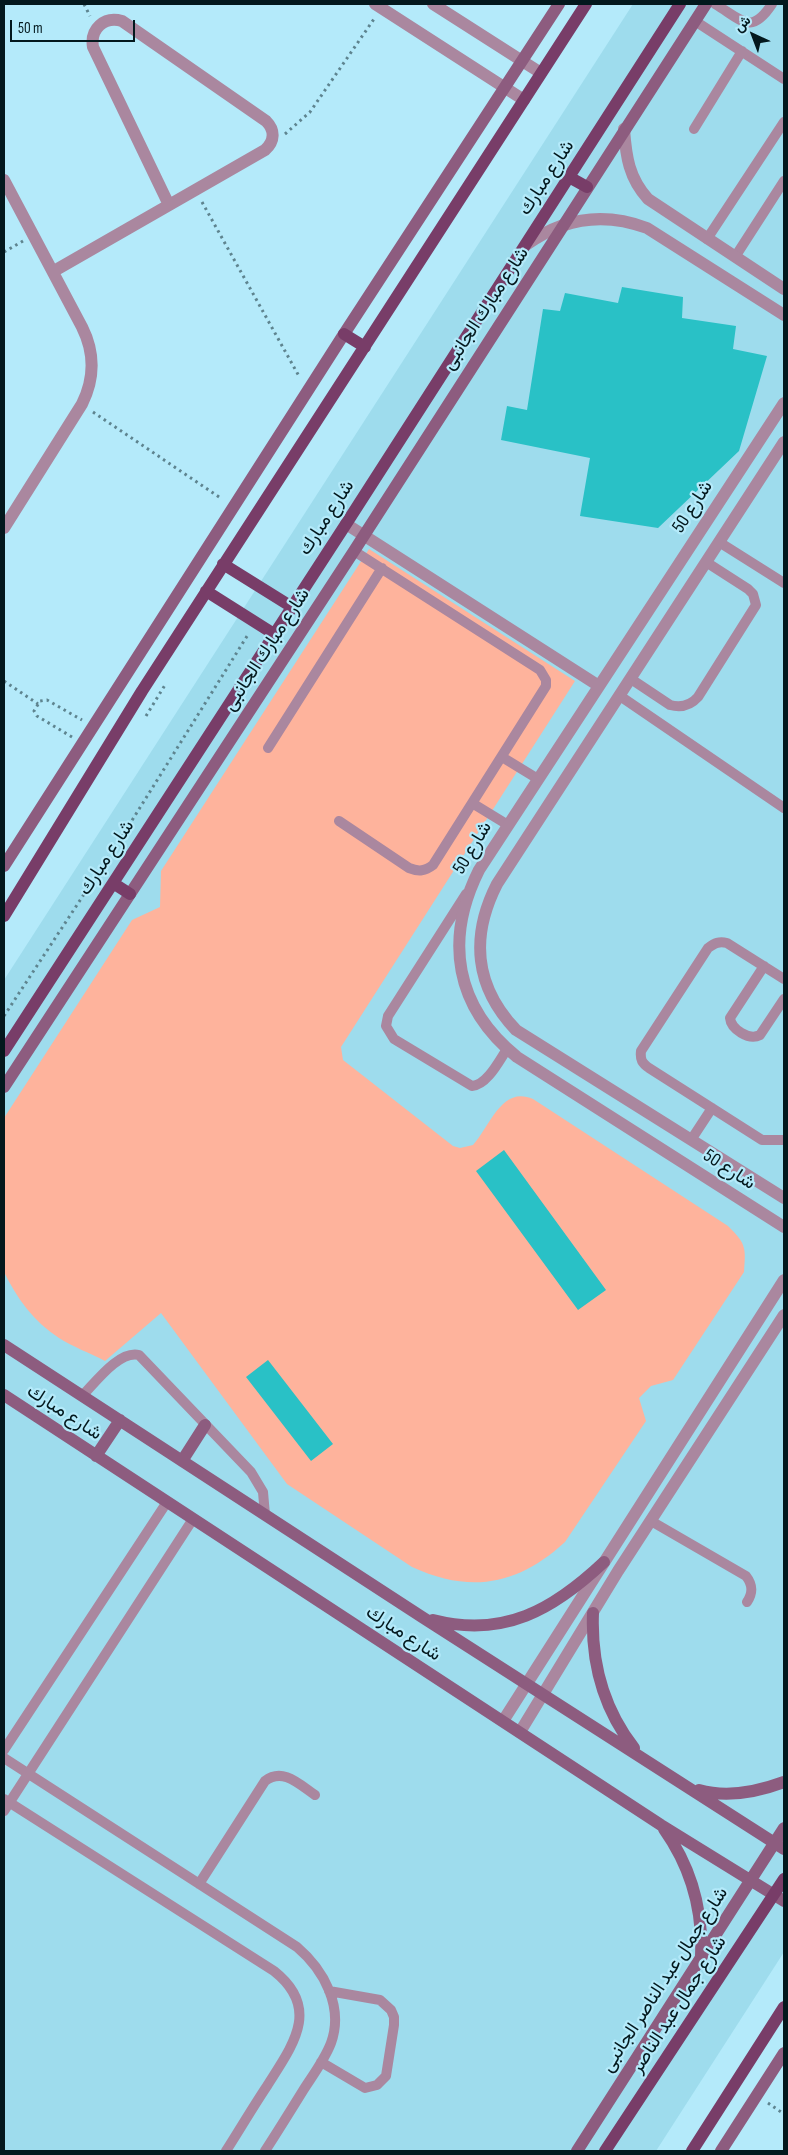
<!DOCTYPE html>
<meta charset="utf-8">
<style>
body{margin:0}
#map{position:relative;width:788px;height:2155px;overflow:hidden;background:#b4eafa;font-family:"Sofia Sans Condensed",Vazirmatn,sans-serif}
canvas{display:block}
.frame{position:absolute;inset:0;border:5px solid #03181d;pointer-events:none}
.north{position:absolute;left:728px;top:10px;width:50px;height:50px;-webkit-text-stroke:4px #b4eafa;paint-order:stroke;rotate:317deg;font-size:14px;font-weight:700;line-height:20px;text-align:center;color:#03181d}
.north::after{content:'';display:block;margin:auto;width:18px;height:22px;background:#03181d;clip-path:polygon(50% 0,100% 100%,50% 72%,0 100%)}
.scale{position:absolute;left:10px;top:20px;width:125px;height:22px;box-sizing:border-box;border:2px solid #03181d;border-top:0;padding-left:6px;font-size:15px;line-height:18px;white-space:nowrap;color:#03181d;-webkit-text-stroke:4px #b4eafa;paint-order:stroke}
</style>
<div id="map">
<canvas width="788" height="2155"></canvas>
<div class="frame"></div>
<div class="north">ش</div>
<div class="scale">50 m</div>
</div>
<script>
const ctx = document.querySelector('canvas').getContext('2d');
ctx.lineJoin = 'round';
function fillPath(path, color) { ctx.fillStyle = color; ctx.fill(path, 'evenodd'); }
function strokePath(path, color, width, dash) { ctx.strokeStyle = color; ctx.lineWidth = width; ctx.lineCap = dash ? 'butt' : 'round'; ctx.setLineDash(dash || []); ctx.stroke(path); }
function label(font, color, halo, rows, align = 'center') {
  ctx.font = font + ' "Sofia Sans Condensed",Vazirmatn,sans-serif'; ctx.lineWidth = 4.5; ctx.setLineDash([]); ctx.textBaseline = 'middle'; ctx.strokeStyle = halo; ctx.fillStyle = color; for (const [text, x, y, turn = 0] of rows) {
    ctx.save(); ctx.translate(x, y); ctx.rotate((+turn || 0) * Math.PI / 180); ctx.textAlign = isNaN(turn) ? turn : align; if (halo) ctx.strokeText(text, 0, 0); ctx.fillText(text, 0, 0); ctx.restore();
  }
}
fillPath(new Path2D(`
 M 633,4 L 784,4 L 784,1952 L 656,2151 L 4,2151 L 4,980 Z`), '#9edced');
fillPath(new Path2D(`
 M 369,549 L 575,681 L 341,1047 L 343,1060 L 453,1146 L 460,1148 L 473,1145 C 490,1126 502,1085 533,1099 L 728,1226 C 746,1244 746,1247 744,1272 L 673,1380 L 651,1386 L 639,1398 L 646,1421 L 565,1542 C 518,1585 471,1594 412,1567 L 287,1484 L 161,1313 L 105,1361 C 90,1353 73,1347 59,1338 C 34,1322 16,1297 4,1272 L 4,1118 L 132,920 L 160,907 L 161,871 Z`), '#feb39c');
fillPath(new Path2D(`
 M 622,287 L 683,297 L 682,318 L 736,326 L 733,349 L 767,356 L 739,451 L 658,528 L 580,516 L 590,458 L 501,440 L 507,406 L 527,410 L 543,309 L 560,311 L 565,293 L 618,303 Z
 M 504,1150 L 606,1290 L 578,1310 L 476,1171 Z
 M 268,1360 L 333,1444 L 311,1461 L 246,1377 Z`), '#29c1c6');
strokePath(new Path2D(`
 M 84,4 L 90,16
 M 285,134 L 310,112 L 374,19
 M 202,202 L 300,378
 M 4,252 L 23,241
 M 93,412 L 222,499
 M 4,681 L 38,704
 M 146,716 L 165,685
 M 72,737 L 37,716 L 34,711 L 40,701 L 47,700 L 82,720
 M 4,1016 L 121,838 L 249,633
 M 768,2103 L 784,2114`), '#5e848f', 3, [2.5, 4]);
strokePath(new Path2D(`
 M 715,4 C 742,20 751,36 772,4
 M 695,21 L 784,79
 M 694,129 L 742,51
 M 707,239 L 784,122
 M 735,257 L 784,181
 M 719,542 L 784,583
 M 631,679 L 670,705 C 681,708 690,706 698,697 L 756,605 L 753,594 L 748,589 L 706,562
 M 620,696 L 784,808
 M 268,748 L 382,568
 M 502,757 L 538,779
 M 472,803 L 508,825
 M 339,821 L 409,868 C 419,872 425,871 433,865 L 546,686 L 546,680 L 540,670 L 354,551
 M 466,894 L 388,1016 L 386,1026 L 394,1039 L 472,1086 C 487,1085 499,1061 507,1049
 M 764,966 L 730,1018 C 731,1029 749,1041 760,1035 L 784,999
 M 784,979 L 727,943 C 719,941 715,943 708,948 L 641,1051 C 640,1060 642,1063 649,1068 L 762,1140 L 784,1140
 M 691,1140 L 712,1108
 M 82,1396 C 95,1383 119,1350 139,1355 L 251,1472 L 263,1492 L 265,1515
 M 651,1521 L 746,1576 C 753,1585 753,1593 747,1602
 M 4,1750 L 167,1502
 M 4,1758 L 297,1947 C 324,1970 344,2007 331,2043 C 325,2059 313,2075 304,2089 C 291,2110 278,2131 265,2151
 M 4,1799 L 274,1971 C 322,2009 292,2046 267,2086 C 253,2107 240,2129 226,2151
 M 4,1811 L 193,1519
 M 199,1884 L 265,1781 C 283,1767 300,1785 315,1795
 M 321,2062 L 365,2088 L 377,2085 L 386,2076 L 394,2025 L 394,2017 L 391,2010 L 380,2000 L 329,1991`), '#aa879f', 10);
strokePath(new Path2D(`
 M 624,129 C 626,157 629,178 648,199 L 784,289
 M 4,180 L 82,327 C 95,353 95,378 82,404 L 4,528
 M 526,245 C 563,218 604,212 647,228 L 784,315
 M 54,271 L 265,150 C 275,141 275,130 266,121 L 122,21 C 104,16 90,29 93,47 L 169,205
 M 784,403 L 479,870 C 444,940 455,1007 517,1057 L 784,1227
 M 784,442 L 497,884 C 470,937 475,987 516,1030 L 784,1198
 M 346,524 L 599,686
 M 503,1721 L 784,1280
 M 520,1732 L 618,1571 L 784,1315`), '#aa879f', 12);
strokePath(new Path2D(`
 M 375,4 L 524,100
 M 433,4 L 541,73`), '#aa879f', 12);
strokePath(new Path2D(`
 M 4,866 L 344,334 L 559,4
 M 4,1087 L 354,551 L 706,4
 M 4,1345 L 422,1617 L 784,1849
 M 4,1395 L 661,1825 L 784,1901
 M 96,1456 L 120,1420
 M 182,1461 L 205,1425
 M 593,1613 C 591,1663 603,1708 634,1748
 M 433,1620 C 504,1638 553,1610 604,1562
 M 699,1790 C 727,1798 757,1792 784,1782
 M 664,1829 C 691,1867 703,1909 701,1956
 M 577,2151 L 784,1828
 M 721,2151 L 784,2053`), '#8d5c7f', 12);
strokePath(new Path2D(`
 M 569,177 L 587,187
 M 344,334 L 365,347
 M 223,564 L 292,607
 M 206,591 L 274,634
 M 113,883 L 130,894
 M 4,916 L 142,691 L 586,4
 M 4,1051 L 346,524 L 680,4
 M 605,2151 L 784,1879
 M 692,2151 L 784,2007`), '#783d68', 12);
label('19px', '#03181d', '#b4eafa', [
 ["شارع مبارك",547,178,-57],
 ["شارع مبارك الجانبى",486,309,-57],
 ["شارع 50",693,507,-57],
 ["شارع مبارك",327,518,-57],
 ["شارع مبارك الجانبى",267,650,-57],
 ["شارع 50",473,848,-59],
 ["شارع مبارك",107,858,-57],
 ["شارع 50",729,1170,33],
 ["شارع مبارك",64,1413,33],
 ["شارع مبارك",403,1634,33],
 ["شارع جمال عبد الناصر الجانبى",665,1980,-57],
 ["شارع جمال عبد الناصر",679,2005,-57]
]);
</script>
